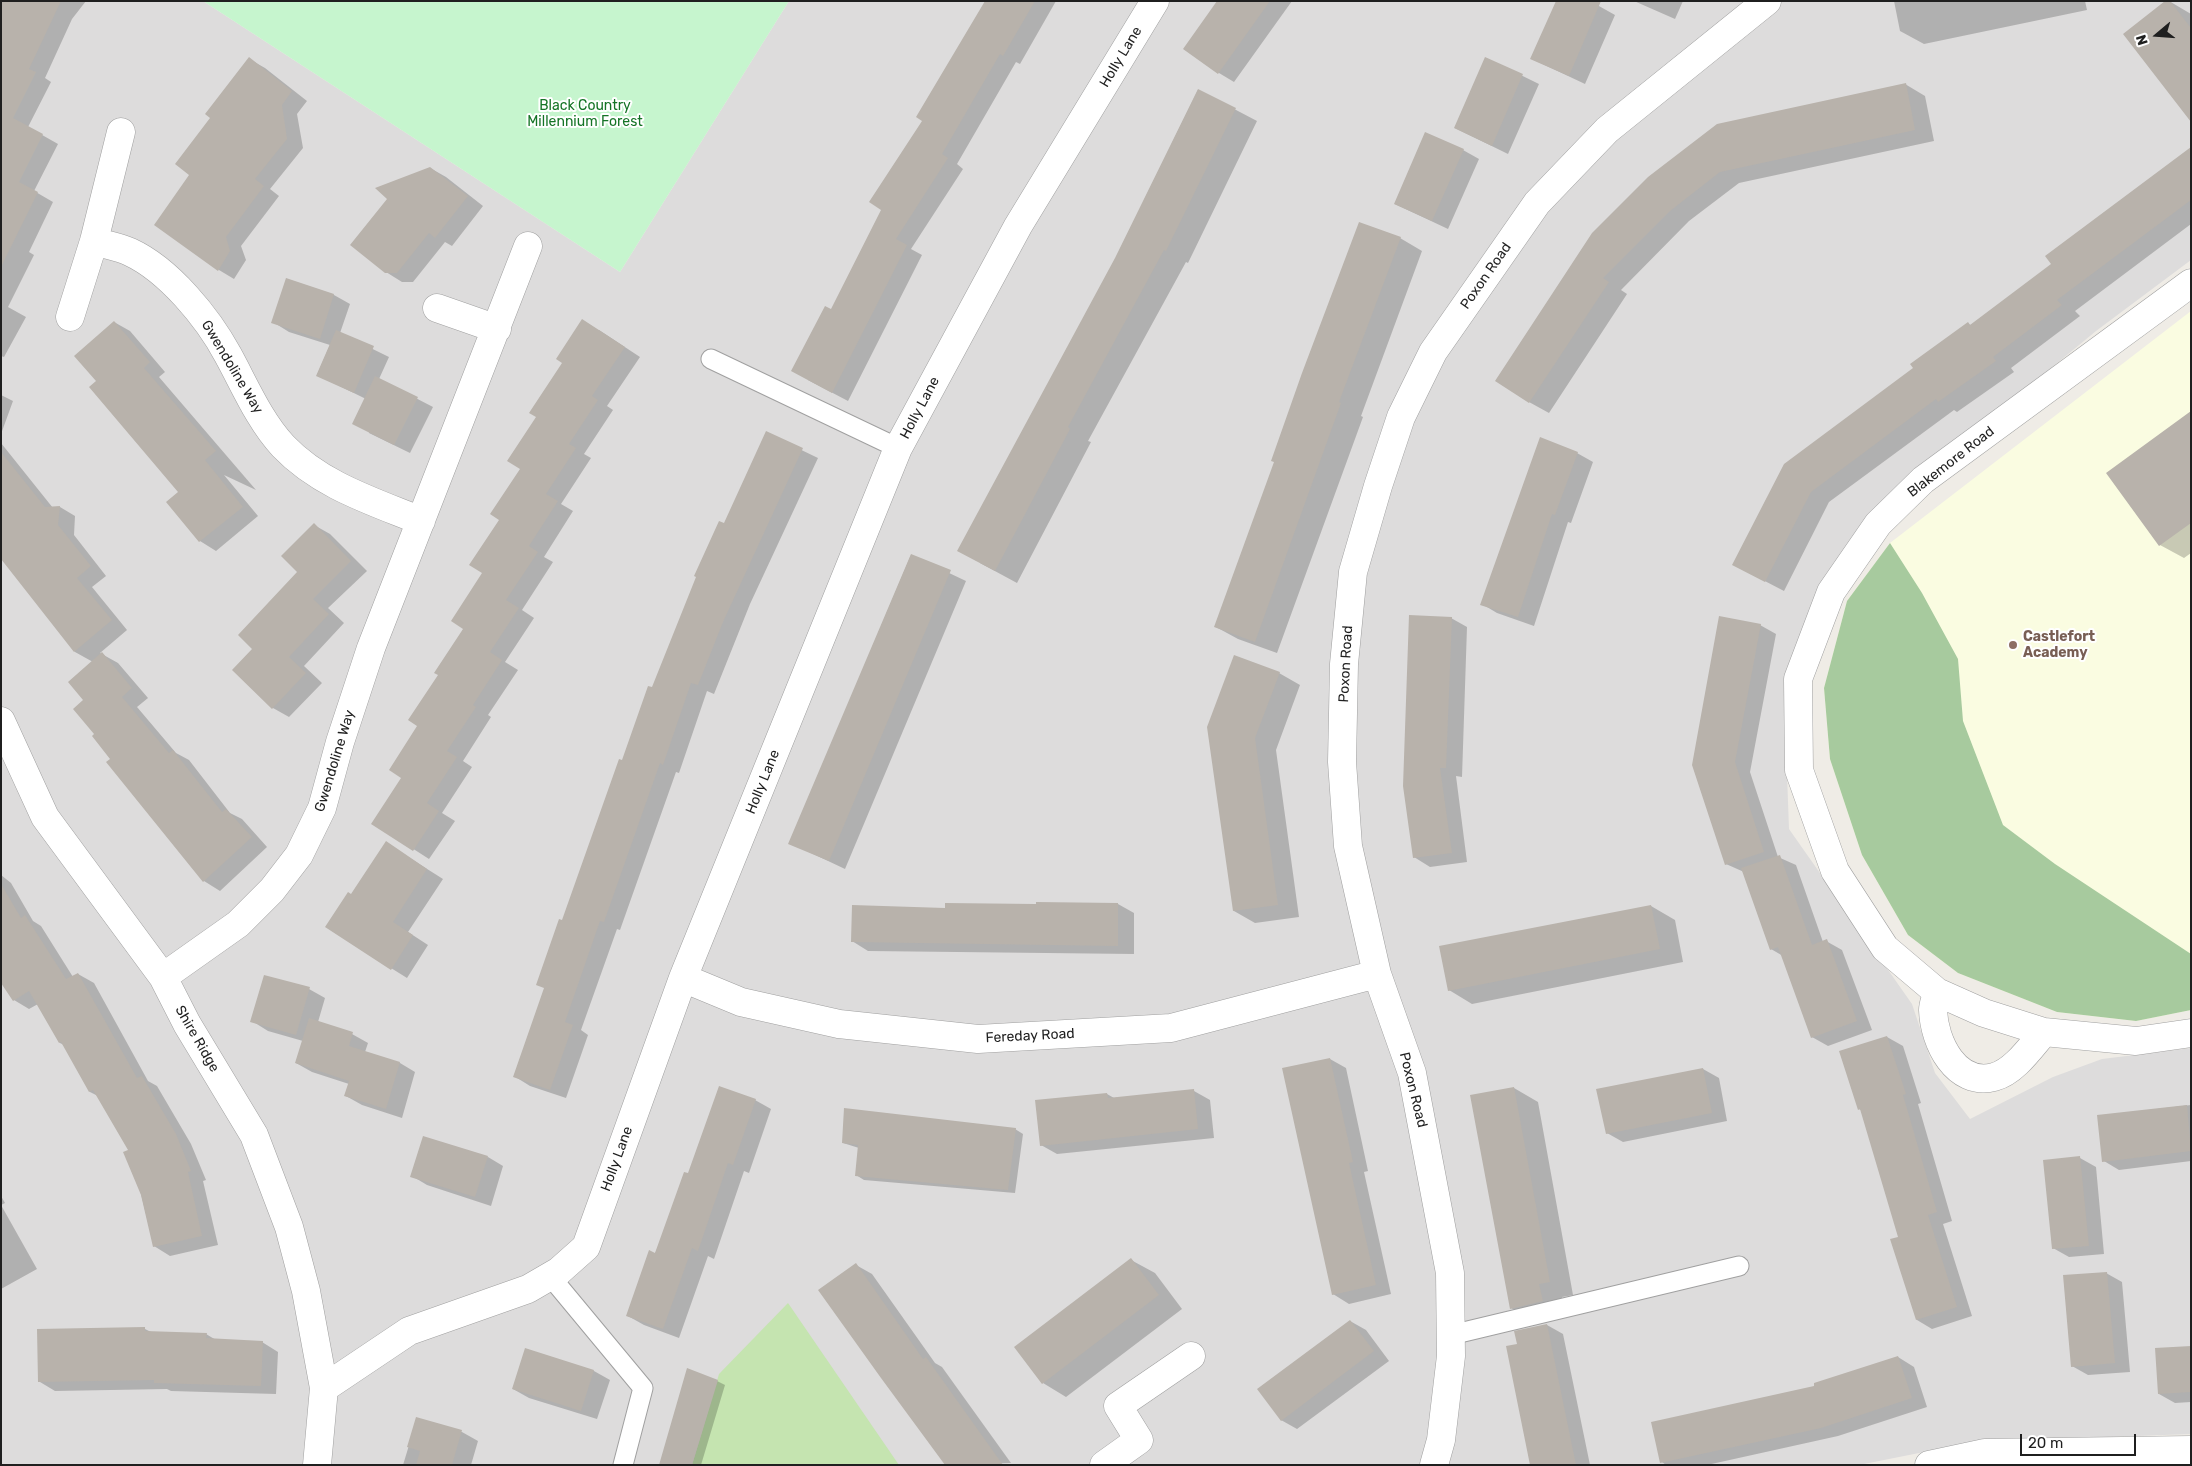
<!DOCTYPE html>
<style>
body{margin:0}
#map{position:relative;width:2192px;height:1466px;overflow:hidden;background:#efece6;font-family:Rubik,sans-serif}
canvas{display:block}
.frame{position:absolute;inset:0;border:2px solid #1f1f1f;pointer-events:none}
.north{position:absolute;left:2132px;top:10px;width:50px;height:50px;-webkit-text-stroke:4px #fff;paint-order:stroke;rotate:252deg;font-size:14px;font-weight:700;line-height:20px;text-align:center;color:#1f1f1f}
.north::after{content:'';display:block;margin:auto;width:18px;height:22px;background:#1f1f1f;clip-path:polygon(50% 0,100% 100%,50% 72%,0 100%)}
.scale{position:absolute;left:2020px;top:1434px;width:116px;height:22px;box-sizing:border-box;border:2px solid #1f1f1f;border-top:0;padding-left:6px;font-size:15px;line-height:18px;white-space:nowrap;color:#1f1f1f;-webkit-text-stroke:4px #fff;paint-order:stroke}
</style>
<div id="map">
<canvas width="2192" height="1466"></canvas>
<div class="frame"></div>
<div class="north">N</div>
<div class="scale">20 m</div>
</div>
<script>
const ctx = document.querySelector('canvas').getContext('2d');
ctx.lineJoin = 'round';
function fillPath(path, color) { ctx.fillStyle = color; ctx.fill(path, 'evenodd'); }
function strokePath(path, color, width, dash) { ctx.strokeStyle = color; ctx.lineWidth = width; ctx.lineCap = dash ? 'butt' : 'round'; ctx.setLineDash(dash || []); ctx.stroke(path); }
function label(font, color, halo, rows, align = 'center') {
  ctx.font = font + ' Rubik,sans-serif'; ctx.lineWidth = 4; ctx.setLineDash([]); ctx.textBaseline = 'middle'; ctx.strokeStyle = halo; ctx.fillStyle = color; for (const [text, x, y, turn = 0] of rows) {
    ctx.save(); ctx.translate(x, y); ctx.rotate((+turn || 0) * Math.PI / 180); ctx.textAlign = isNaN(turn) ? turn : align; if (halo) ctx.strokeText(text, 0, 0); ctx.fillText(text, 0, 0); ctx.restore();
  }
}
fillPath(new Path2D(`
 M 1,1 L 203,1 L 620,272 L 789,1 L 2191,1 L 2191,260 L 2096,331 L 1935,464 L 1879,516 L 1785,719 L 1789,829 L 1912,1004 L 1935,1073 L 1970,1119 L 2053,1077 L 2102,1059 L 2191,1048 L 2191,1434 L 1974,1442 L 1859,1465 L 1,1465 Z`), '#dddcdc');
fillPath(new Path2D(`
 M 2191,311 L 2191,1010 L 2136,1021 L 2057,1012 L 1958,973 L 1908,935 L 1862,855 L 1830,759 L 1824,688 L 1847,601 L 1890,543 Z`), '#fafce1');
fillPath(new Path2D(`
 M 788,1303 L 899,1465 L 692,1465 L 719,1374 Z`), '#c5e4b0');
fillPath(new Path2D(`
 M 1890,543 L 1922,593 L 1958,659 L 1963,721 L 2003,825 L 2055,864 L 2191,954 L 2191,1010 L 2136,1021 L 2057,1012 L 1958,973 L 1908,935 L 1862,855 L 1830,759 L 1824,688 L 1847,601 Z`), '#a7ca9e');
fillPath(new Path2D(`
 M 203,1 L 789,1 L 620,272 Z`), '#c6f5ce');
fillPath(new Path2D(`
 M 1,1 L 86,1 L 72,19 L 45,78 L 51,82 L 28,127 L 58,144 L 34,191 L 53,202 L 29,252 L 34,255 L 8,307 L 26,317 L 4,357 L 1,356 Z
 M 986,1 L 1056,1 L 1020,64 L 1016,62 L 957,164 L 963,169 L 911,249 L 922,255 L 848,401 L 808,380 L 832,310 L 883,210 L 923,120 Z
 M 1219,1 L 1292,1 L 1234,82 L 1219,73 Z
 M 1590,1 L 1615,15 L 1585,84 L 1532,59 Z
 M 1634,1 L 1683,1 L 1675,19 Z
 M 1894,1 L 2085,1 L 2087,10 L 1924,44 L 1900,31 Z
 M 2169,1 L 2191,14 L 2191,120 Z
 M 1486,58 L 1539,84 L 1508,154 L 1455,128 Z
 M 249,59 L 265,68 L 307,101 L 297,114 L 303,148 L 270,189 L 279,196 L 241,246 L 246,260 L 234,279 L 219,270 L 191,175 Z
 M 1905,84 L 1925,96 L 1934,141 L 1739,183 L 1689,221 L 1621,290 L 1627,294 L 1549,413 L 1529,402 L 1648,178 Z
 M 1198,90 L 1257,121 L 1188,263 L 1186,262 L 1088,441 L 1091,442 L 1017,583 L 980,563 L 1116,258 Z
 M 1463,150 L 1479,159 L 1448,229 L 1395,204 Z
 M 2191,152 L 2191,224 L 2075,311 L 2080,316 L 2011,368 L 2014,372 L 1957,412 L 1954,410 L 1829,502 L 1784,591 L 1734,565 L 1915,368 L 1968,324 L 1971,325 L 2053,264 Z
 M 430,168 L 446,177 L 483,206 L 452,246 L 445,242 L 413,282 L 402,282 L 386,272 Z
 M 1400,238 L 1422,251 L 1361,416 L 1363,417 L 1277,653 L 1238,639 L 1216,627 Z
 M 287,280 L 334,295 L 350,304 L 340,333 L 389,357 L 379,379 L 433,407 L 410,453 L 369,433 L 366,399 L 317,375 L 330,345 L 289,332 L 273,322 Z
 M 114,322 L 130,331 L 165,372 L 159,377 L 256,490 L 224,475 L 258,516 L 216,551 L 200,541 L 168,502 L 180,492 L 98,381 Z
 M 599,330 L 640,357 L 607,406 L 613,410 L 584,454 L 591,458 L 561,504 L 573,511 L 544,557 L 553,562 L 522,610 L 534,618 L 505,662 L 518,670 L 488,715 L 491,717 L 463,761 L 472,767 L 442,813 L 455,821 L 429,859 L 373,823 L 403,778 L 419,726 L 439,675 L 464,628 L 501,520 L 521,469 Z
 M 1,395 L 13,401 L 1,434 Z
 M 2191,413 L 2191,553 L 2184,558 L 2160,545 Z
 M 766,433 L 818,458 L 750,604 L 714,694 L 707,691 L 679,773 L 676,772 L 620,930 L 617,929 L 581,1030 L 588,1035 L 566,1098 L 530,1086 L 514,1076 L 545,989 L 563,922 L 623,762 L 652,689 Z
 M 1,443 L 53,508 L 60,507 L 75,516 L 74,535 L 106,576 L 92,587 L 127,630 L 100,653 L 118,663 L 148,698 L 137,707 L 176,753 L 189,760 L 230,813 L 242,819 L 267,847 L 220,891 L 204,881 L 108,762 L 112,759 L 96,734 L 85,700 L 93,662 L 75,652 L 1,556 Z
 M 1577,453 L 1593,462 L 1571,523 L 1568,522 L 1534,626 L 1497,613 L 1482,604 Z
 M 314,525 L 330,534 L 367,571 L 328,608 L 344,623 L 304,666 L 322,683 L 289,717 L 273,708 L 254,649 L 299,572 Z
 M 911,555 L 966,581 L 845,869 L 790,843 Z
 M 1720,617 L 1760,625 L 1776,634 L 1750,772 L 1778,857 L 1796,865 L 1823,942 L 1826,941 L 1842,950 L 1872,1030 L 1828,1046 L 1812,1037 L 1783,956 L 1771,949 L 1744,872 L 1726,864 Z
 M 1451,618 L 1467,627 L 1462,777 L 1456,776 L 1467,862 L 1430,867 L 1414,857 Z
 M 1279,673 L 1300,685 L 1276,750 L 1299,917 L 1255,923 L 1234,911 L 1208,727 Z
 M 386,843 L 443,879 L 408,932 L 428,945 L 407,978 L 391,968 L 351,896 Z
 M 1,875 L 11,883 L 33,921 L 41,926 L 73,977 L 78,974 L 94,983 L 148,1081 L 157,1086 L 191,1144 L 206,1180 L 203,1181 L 218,1245 L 170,1256 L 154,1246 L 130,1150 L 98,1096 L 90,1092 L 64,1045 L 60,1043 L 38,1004 L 29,1009 L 14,1000 L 1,981 Z
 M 946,904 L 1118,904 L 1134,913 L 1134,954 L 868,951 L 852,941 L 946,909 Z
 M 1651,906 L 1675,920 L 1683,962 L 1472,1004 L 1449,990 Z
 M 309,989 L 325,998 L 318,1022 L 352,1034 L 368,1043 L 365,1052 L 400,1063 L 415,1072 L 402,1118 L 362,1105 L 346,1096 L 349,1084 L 312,1072 L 296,1063 L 303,1041 L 268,1031 L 252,1021 Z
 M 1887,1037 L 1903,1046 L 1921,1103 L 1918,1104 L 1952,1221 L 1943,1224 L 1972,1316 L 1932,1329 L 1917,1320 L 1900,1238 L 1861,1110 L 1859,1109 Z
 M 1330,1059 L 1346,1068 L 1368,1171 L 1364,1172 L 1391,1294 L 1349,1304 L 1333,1294 Z
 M 1703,1069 L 1719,1078 L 1727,1121 L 1623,1142 L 1607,1133 Z
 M 1514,1088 L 1538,1102 L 1573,1295 L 1562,1297 L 1566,1315 L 1535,1322 L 1511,1308 Z
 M 1194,1091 L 1210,1100 L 1214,1138 L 1057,1154 L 1041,1145 L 1107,1094 L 1114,1098 Z
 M 755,1100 L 771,1109 L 749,1173 L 744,1171 L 714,1259 L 708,1256 L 679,1338 L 644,1325 L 628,1316 L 689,1175 Z
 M 2191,1105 L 2191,1161 L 2119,1170 L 2104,1161 L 2098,1116 Z
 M 1015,1129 L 1023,1134 L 1015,1193 L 864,1180 L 856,1175 L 859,1148 L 843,1143 Z
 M 488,1157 L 503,1166 L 491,1206 L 427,1185 L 412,1176 Z
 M 2080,1158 L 2096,1167 L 2104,1254 L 2069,1257 L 2053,1248 Z
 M 1,1196 L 5,1203 L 1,1205 L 37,1269 L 1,1289 Z
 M 1131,1260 L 1155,1273 L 1182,1309 L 1066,1397 L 1043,1383 Z
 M 856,1265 L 872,1274 L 935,1363 L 942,1367 L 1011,1463 L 946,1465 Z
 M 2106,1273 L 2122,1282 L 2130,1372 L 2088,1375 L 2072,1366 Z
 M 1350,1321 L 1366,1330 L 1389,1361 L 1297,1429 L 1281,1420 Z
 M 1547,1325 L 1563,1334 L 1590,1465 L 1531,1465 L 1518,1345 Z
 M 145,1329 L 151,1332 L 206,1334 L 216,1340 L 262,1342 L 278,1352 L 276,1394 L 171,1391 L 167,1389 L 55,1391 L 40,1382 L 39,1330 Z
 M 2191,1347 L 2191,1402 L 2175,1403 L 2159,1394 Z
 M 526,1349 L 594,1371 L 610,1380 L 597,1419 L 529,1398 L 513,1389 Z
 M 1898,1357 L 1914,1367 L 1927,1407 L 1838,1436 L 1707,1465 L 1666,1465 L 1662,1462 L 1816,1387 Z
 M 717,1381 L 725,1385 L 701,1465 L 660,1465 Z
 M 417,1419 L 462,1432 L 478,1441 L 471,1465 L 403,1465 Z`), '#0003');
fillPath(new Path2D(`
 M 1,1 L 61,1 L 29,69 L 36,72 L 13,118 L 43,134 L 19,182 L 38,192 L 1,267 Z
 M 985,1 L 1035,1 L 1003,56 L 1000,54 L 942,154 L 948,158 L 896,239 L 907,245 L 832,393 L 791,371 L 825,306 L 831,309 L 881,210 L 869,202 L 922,121 L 916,117 Z
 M 1217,1 L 1270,1 L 1218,74 L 1183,49 Z
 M 1556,1 L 1601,1 L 1569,76 L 1530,59 Z
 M 2165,1 L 2170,1 L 2191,28 L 2191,122 L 2123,34 Z
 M 249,57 L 292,91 L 282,105 L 287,139 L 255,179 L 264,186 L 226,237 L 230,251 L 218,271 L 154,225 L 189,175 L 175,164 L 210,118 L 205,114 Z
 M 1485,57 L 1523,74 L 1492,146 L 1454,128 Z
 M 1906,83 L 1915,130 L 1720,172 L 1670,211 L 1603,278 L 1609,282 L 1529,403 L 1495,381 L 1592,233 L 1648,177 L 1717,124 Z
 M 1198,89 L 1236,108 L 1166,251 L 1164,250 L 1068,427 L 1070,429 L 995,571 L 957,551 L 1115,258 Z
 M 1425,132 L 1464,149 L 1432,221 L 1394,204 Z
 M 2191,147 L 2191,200 L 2057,300 L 2062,305 L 1993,357 L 1996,361 L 1938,402 L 1936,399 L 1811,492 L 1765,582 L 1732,565 L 1784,464 L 1913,368 L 1910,364 L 1968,322 L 1970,325 L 2051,264 L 2045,256 Z
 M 430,167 L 468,196 L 435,238 L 429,233 L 397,273 L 385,273 L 350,245 L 387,199 L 375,188 Z
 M 1359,222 L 1401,237 L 1339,402 L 1341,403 L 1255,642 L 1214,627 L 1274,462 L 1271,461 L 1302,373 Z
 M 286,278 L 334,294 L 320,339 L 271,323 Z
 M 582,319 L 625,347 L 592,396 L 598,400 L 569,444 L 576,448 L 546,494 L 558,501 L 529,546 L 538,552 L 506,600 L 519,608 L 490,652 L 502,660 L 473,705 L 476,707 L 447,751 L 457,757 L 427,803 L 439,811 L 413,851 L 371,824 L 401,778 L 389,770 L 417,726 L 408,720 L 438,675 L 434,673 L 463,629 L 451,621 L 482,573 L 469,565 L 499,520 L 490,514 L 520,469 L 507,461 L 536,417 L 529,413 L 562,363 L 556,359 Z
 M 114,321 L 150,362 L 144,368 L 216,451 L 205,460 L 243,507 L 199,542 L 166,502 L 178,492 L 89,387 L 96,381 L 74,356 Z
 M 336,330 L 374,346 L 354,393 L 316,376 Z
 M 375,376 L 418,397 L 394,445 L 352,424 Z
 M 2191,411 L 2191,523 L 2159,546 L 2106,473 Z
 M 766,431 L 803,448 L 723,622 L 698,685 L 691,683 L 663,765 L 660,763 L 604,922 L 600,921 L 565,1022 L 573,1025 L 550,1090 L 513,1077 L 544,988 L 536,985 L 559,919 L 562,920 L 619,759 L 622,760 L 648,686 L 652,687 L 696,577 L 694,576 L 719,521 L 724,523 Z
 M 1540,437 L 1578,452 L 1555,515 L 1552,514 L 1518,617 L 1480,605 Z
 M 1,452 L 45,507 L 60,506 L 58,525 L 91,566 L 77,578 L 112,620 L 74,652 L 1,559 Z
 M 314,523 L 351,561 L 313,599 L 329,614 L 289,657 L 306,673 L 272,709 L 232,670 L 252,649 L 238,635 L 297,572 L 281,556 Z
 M 911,554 L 951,570 L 829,861 L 788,844 Z
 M 1409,615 L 1452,617 L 1446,768 L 1440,768 L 1452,853 L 1413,858 L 1403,786 Z
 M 1719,616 L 1761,624 L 1735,762 L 1764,852 L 1725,865 L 1692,765 Z
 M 102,652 L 132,688 L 122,697 L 169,753 L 173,750 L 222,812 L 226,809 L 252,837 L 203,882 L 106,762 L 110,759 L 92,736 L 94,734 L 73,709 L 83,700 L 68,682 Z
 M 1234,655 L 1280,672 L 1255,738 L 1278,905 L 1233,911 L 1207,727 Z
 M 386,841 L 427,869 L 393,922 L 413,935 L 391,970 L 325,927 L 348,892 L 351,894 Z
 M 1780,855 L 1812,945 L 1827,939 L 1857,1021 L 1811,1038 L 1778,947 L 1770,950 L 1741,868 Z
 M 1,884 L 21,918 L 25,915 L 66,979 L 78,973 L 137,1078 L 142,1076 L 176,1134 L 191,1171 L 188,1172 L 202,1236 L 153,1247 L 141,1195 L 123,1152 L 128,1150 L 93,1090 L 89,1092 L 61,1042 L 59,1043 L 29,991 L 13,1001 L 1,983 Z
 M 1036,902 L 1118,903 L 1118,946 L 851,942 L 852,905 L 945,908 L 945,903 L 1036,904 Z
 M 1651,905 L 1660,949 L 1448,991 L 1439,946 Z
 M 264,975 L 310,987 L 296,1035 L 250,1022 Z
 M 309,1018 L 353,1032 L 349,1046 L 400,1062 L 386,1109 L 344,1096 L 349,1081 L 295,1063 Z
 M 1887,1036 L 1906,1094 L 1903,1095 L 1937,1212 L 1928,1215 L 1957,1307 L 1916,1320 L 1890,1239 L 1898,1237 L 1860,1109 L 1858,1110 L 1839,1051 Z
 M 1330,1058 L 1353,1162 L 1349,1163 L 1376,1285 L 1332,1295 L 1282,1068 Z
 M 1703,1068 L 1712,1113 L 1606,1134 L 1596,1089 Z
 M 719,1086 L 756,1099 L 733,1165 L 728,1163 L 698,1251 L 692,1248 L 663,1329 L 626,1316 L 649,1250 L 655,1253 L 684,1172 L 688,1173 Z
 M 1514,1087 L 1550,1282 L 1539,1284 L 1543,1301 L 1510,1309 L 1470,1095 Z
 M 1194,1089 L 1198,1129 L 1040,1146 L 1035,1100 L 1107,1093 L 1108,1098 Z
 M 2187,1105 L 2191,1151 L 2102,1162 L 2097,1115 Z
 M 844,1108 L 1016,1128 L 1008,1190 L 855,1176 L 858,1145 L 842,1143 Z
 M 423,1136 L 488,1156 L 475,1197 L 410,1177 Z
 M 2080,1156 L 2089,1246 L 2052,1249 L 2043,1160 Z
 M 1131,1258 L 1159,1295 L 1042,1384 L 1014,1347 Z
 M 856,1263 L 923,1359 L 926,1357 L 1003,1465 L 945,1465 L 881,1378 L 818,1290 Z
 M 2107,1272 L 2115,1363 L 2071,1367 L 2063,1275 Z
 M 1350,1320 L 1374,1351 L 1281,1421 L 1257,1389 Z
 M 1547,1324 L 1576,1465 L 1530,1465 L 1506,1346 L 1517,1344 L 1514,1331 Z
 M 145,1327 L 145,1331 L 207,1333 L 206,1338 L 263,1341 L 261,1386 L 154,1383 L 154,1380 L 38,1382 L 37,1329 Z
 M 2191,1346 L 2191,1392 L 2158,1394 L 2155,1348 Z
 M 525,1348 L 594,1370 L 581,1411 L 512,1389 Z
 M 1898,1356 L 1912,1398 L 1821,1428 L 1660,1463 L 1651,1422 L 1814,1386 L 1814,1383 Z
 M 687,1368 L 718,1380 L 692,1465 L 659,1465 Z
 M 416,1417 L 462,1430 L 452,1465 L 416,1465 L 420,1451 L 407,1447 Z`), '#b8b2ab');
const service = new Path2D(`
 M 711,359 L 898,448
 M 550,1276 L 643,1388 L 623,1465
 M 1451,1335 L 1739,1266`);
const minor = new Path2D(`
 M 94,241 C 106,245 119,247 130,252 C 169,270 208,318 228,355 C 245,386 259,420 283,446 C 320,485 372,501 421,521
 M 2191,283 L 1923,480 L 1878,524 L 1831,592 L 1798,679 L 1799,770 L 1835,871 L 1885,948 L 1937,992 L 1984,1013 L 2044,1032 L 2136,1041 L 2191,1033
 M 437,308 L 497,329
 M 70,317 L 94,241 L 121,132
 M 1,721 L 45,817 L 163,977 L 187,1024 L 254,1135 L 289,1227 L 306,1291 L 324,1388 L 317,1465
 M 163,977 L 238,924 L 272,890 L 299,855 L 322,808 L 340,742 L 371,648 L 528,246
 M 683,978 L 741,1002 L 839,1024 L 978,1039 L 1171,1028 L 1377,974
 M 1937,992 C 1936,998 1933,1004 1933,1010 C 1934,1042 1956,1087 1994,1077 C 2014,1072 2031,1047 2044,1032
 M 324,1388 L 409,1331 L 528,1289 L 559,1271 L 586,1247 L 683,978 L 898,448 L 1018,226 L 1155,1
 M 1104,1465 L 1139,1440 L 1118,1406 L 1191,1356
 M 1434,1465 L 1441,1440 L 1451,1356 L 1450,1273 L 1412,1073 L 1377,974 L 1348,846 L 1342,762 L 1344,664 L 1353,572 L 1378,486 L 1401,417 L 1433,352 L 1537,203 L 1607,130 L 1767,1
 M 1929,1465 L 1985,1453 L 2191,1450`);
strokePath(service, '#a0a0a0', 21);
strokePath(minor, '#a0a0a0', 29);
strokePath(service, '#fff', 19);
strokePath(minor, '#fff', 28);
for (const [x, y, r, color] of [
 [2013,645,5,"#8d6e63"]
]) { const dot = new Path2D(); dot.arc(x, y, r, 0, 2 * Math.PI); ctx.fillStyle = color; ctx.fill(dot); strokePath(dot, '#fff', 2); }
label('14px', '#1f1f1f', '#fff', [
 ["Holly Lane",1121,57,-59],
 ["Poxon Road",1486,276,-55],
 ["Gwendoline Way",232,367,59],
 ["Holly Lane",920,408,-62],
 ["Blakemore Road",1951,462,-38],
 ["Poxon Road",1346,664,-87],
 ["Gwendoline Way",335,761,-73],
 ["Holly Lane",763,782,-68],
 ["Fereday Road",1030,1036,-3],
 ["Shire Ridge",197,1039,60],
 ["Poxon Road",1413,1090,76],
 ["Holly Lane",617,1159,-70]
]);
label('14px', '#157426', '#fff', [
 ["Black Country",585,106],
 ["Millennium Forest",585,122]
]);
label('bold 14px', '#785e54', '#fff', [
 ["Castlefort",2023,637],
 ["Academy",2023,653]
], 'left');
</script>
